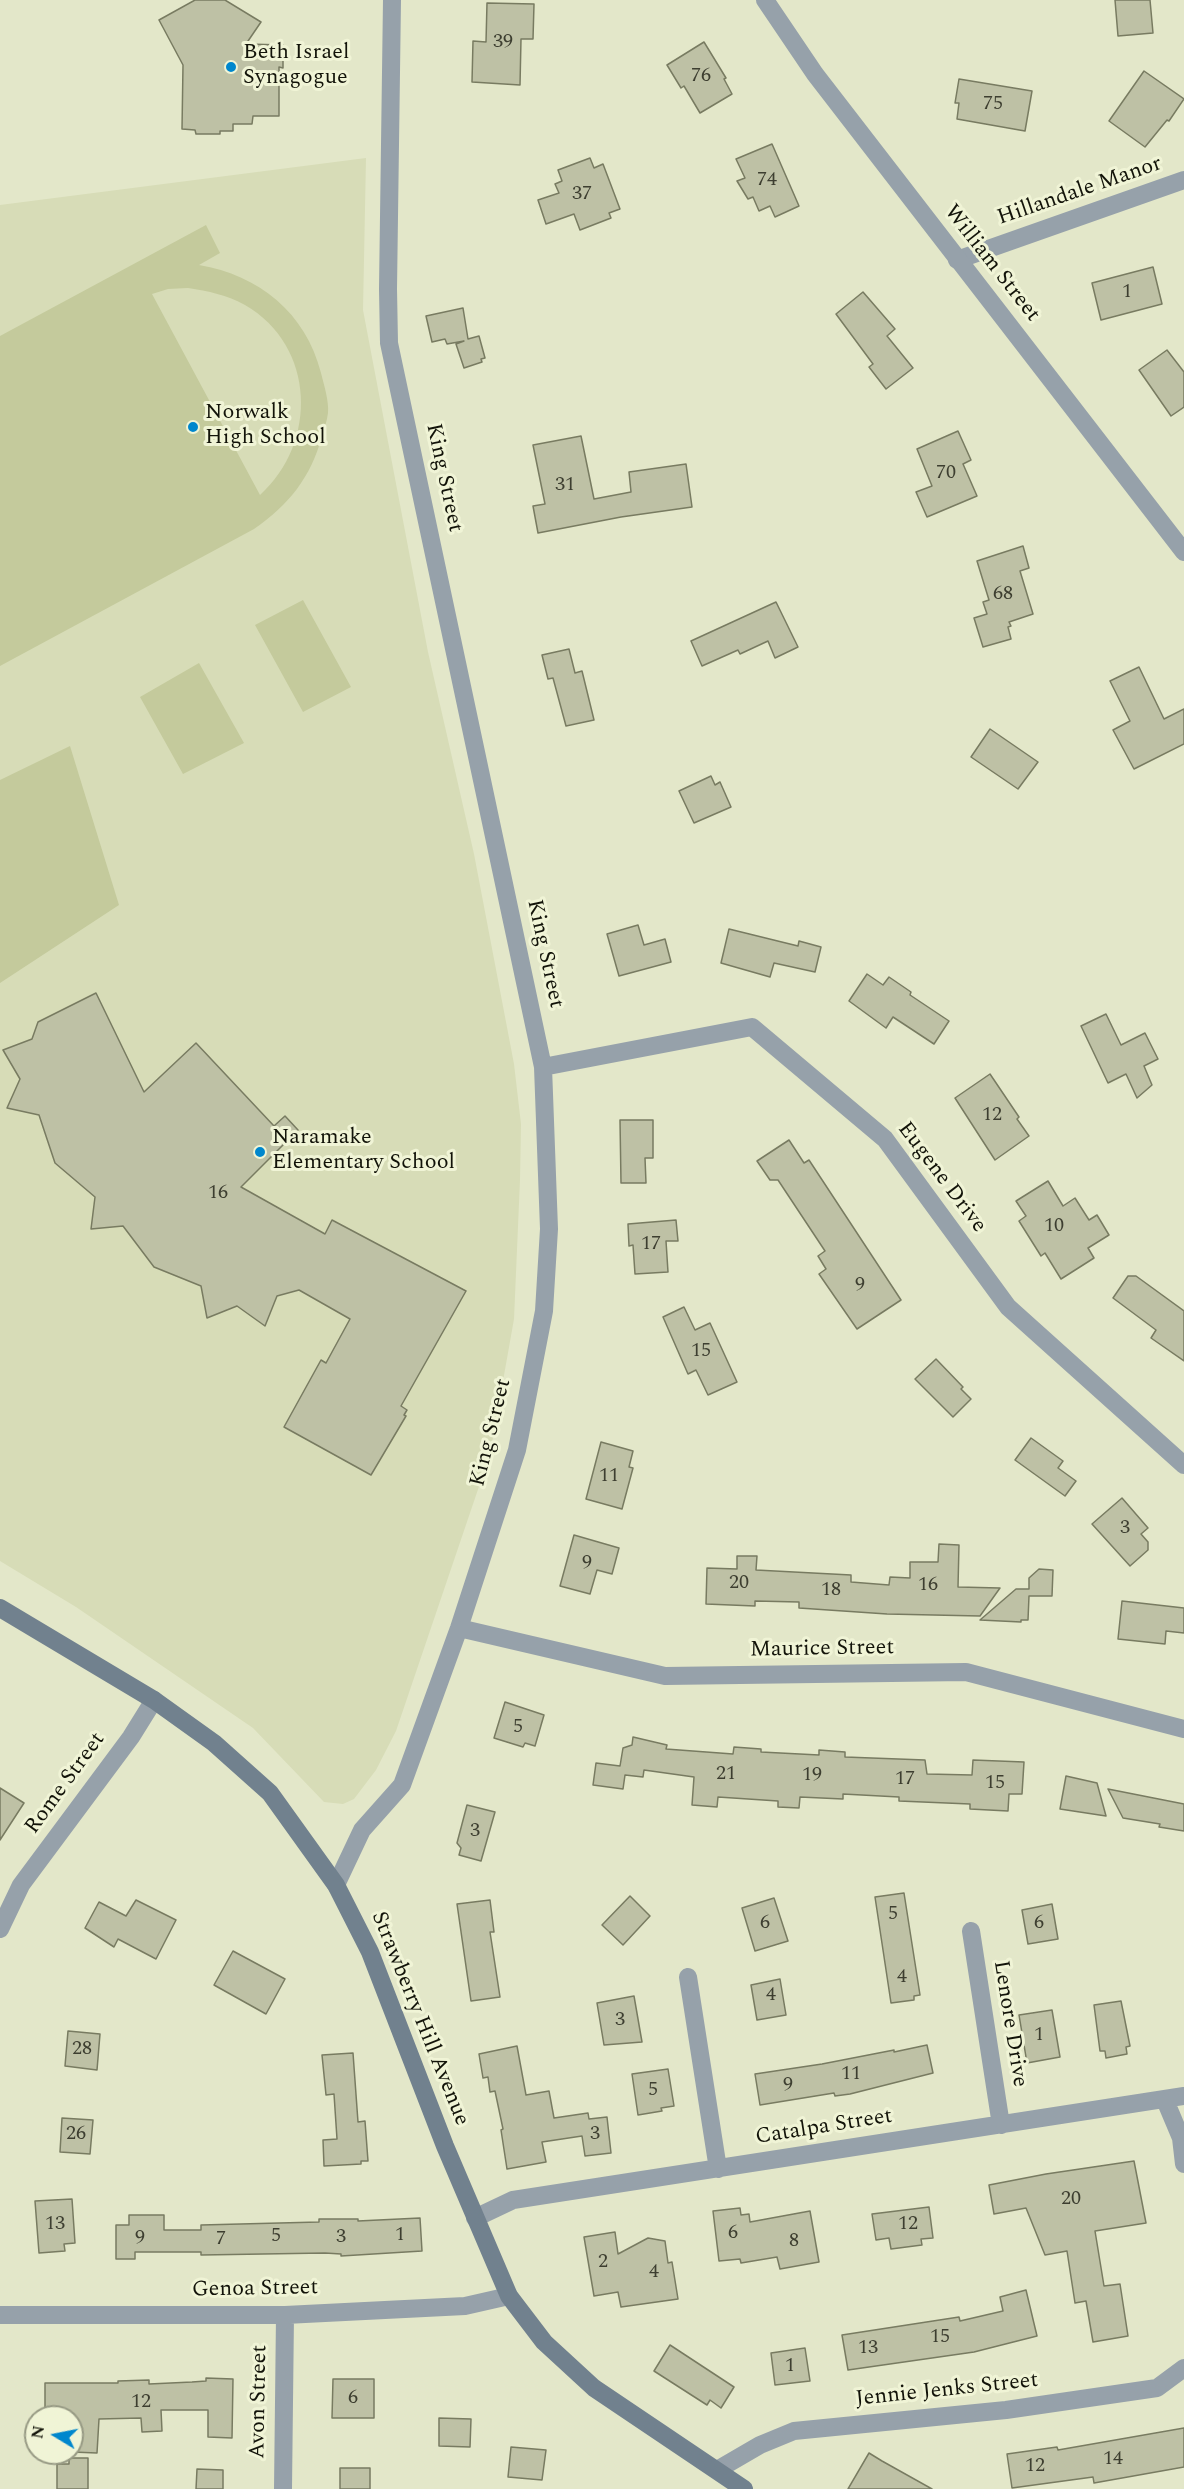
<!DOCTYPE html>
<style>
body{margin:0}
#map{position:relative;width:1184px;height:2489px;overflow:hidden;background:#e3e7c9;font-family:Spectral,serif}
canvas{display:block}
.north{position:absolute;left:24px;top:2405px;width:60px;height:60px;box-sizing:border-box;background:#f0f4d6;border:2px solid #979a84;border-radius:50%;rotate:280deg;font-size:16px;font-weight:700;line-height:24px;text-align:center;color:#121309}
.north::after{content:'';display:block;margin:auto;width:21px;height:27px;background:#0087cd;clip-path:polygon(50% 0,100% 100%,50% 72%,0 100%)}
</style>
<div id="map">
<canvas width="1184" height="2489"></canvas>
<div class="north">N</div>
</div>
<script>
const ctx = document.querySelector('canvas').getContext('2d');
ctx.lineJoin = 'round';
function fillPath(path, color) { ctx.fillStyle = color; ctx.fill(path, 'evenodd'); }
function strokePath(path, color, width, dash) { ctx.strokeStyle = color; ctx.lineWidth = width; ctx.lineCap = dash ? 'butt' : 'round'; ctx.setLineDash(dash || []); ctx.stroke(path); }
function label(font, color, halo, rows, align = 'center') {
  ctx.font = font + ' Spectral,serif'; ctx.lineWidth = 6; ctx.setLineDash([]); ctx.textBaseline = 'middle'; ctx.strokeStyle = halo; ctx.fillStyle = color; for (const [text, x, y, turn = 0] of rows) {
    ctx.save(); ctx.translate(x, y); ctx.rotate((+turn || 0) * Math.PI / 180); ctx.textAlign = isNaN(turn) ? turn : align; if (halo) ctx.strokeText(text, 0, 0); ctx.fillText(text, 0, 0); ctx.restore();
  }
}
fillPath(new Path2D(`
 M 366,158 L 363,310 L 428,652 L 474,854 L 514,1064 L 521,1124 L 520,1180 L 514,1319 L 490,1454 L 396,1731 L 376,1770 L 354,1799 L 343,1804 L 324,1802 L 253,1728 L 76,1607 L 0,1561 L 0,205 Z`), '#d7dcb7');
fillPath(new Path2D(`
 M 206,225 L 220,253 L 199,265 C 259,275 306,313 321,373 C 324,385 329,401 328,413 C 327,421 324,429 322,436 C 311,477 289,505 254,529 L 0,666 L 0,336 ZM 188,288 C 208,291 227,295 245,305 C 316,346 318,443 260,495 L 152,294 L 168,289 Z
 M 303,600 L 351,687 L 303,712 L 255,625 Z
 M 199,663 L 244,743 L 183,774 L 140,697 Z
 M 70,746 L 119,905 L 0,983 L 0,780 Z`), '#c4ca9c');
const building = new Path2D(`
 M 195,0 L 225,0 L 261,22 L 246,44 L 283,45 L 283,68 L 279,67 L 279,116 L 253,116 L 252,124 L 233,124 L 233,131 L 220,131 L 220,134 L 196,134 L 195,130 L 182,129 L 183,65 L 159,20 Z
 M 1115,0 L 1150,0 L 1153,33 L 1118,36 Z
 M 487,3 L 534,4 L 533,39 L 521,39 L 520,85 L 472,82 L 473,41 L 486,42 Z
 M 704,42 L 726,78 L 724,79 L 732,94 L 700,113 L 684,86 L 681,88 L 667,65 Z
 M 1144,71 L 1184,99 L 1169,121 L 1167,120 L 1145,147 L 1109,121 Z
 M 959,79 L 1032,91 L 1025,131 L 957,119 L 959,103 L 955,103 Z
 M 772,144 L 799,206 L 775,217 L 770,206 L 759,211 L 753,197 L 748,199 L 737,181 L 745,178 L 736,159 Z
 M 590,158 L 594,168 L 603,164 L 620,209 L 609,213 L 611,218 L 580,230 L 574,214 L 546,224 L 538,200 L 559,193 L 555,184 L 562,181 L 558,170 Z
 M 1153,267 L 1162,304 L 1101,320 L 1092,283 Z
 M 863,292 L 895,329 L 887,336 L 913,368 L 886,389 L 869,367 L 873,364 L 836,314 Z
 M 463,308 L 468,339 L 479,336 L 485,358 L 481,359 L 482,362 L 464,368 L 456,344 L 464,341 L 447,344 L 445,339 L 432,342 L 426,316 Z
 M 1167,350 L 1184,372 L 1184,407 L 1171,416 L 1139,370 Z
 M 958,431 L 971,460 L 963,464 L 977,496 L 927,517 L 916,492 L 932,486 L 917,449 Z
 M 581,436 L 594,499 L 631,492 L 629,472 L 686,464 L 692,507 L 621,517 L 538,533 L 533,506 L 545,504 L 533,445 Z
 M 1023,546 L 1029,568 L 1020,571 L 1033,614 L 1009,622 L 1011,626 L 1008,627 L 1011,639 L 983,647 L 974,618 L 987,614 L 983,602 L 989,600 L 977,561 Z
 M 776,602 L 798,647 L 775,658 L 768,641 L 740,654 L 738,650 L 702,666 L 691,641 Z
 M 569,649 L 575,673 L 582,671 L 594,720 L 566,726 L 553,678 L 548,679 L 542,655 Z
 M 1139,667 L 1164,719 L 1184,709 L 1184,744 L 1134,769 L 1113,730 L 1130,721 L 1110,681 Z
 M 990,729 L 1038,762 L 1018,789 L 971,757 Z
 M 711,776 L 715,785 L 720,782 L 731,807 L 694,823 L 679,791 Z
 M 638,925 L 644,945 L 665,939 L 671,962 L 619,976 L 607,934 Z
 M 729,929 L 798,946 L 799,941 L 821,947 L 815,972 L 774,963 L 770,977 L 721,963 Z
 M 867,974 L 883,985 L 889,977 L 911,992 L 910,995 L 949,1021 L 934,1044 L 893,1017 L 886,1028 L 849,1001 Z
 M 96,993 L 144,1092 L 196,1043 L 274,1126 L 285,1116 L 298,1130 L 241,1187 L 325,1234 L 332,1220 L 466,1291 L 401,1406 L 407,1410 L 404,1415 L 406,1416 L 371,1475 L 284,1427 L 321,1360 L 326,1363 L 350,1319 L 299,1290 L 277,1296 L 265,1326 L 237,1306 L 207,1318 L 201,1286 L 154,1267 L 123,1226 L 91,1229 L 95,1197 L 55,1163 L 39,1115 L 7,1108 L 20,1079 L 3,1050 L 32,1039 L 38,1022 Z
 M 1106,1014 L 1121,1045 L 1145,1033 L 1158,1059 L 1144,1066 L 1152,1085 L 1137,1098 L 1126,1074 L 1108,1083 L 1081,1026 Z
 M 990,1074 L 1019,1117 L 1017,1119 L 1029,1136 L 995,1160 L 955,1098 Z
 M 620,1120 L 653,1120 L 653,1158 L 645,1158 L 646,1183 L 621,1183 Z
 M 789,1140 L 804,1163 L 809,1160 L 901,1300 L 857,1329 L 819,1274 L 826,1269 L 818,1256 L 825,1251 L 778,1180 L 770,1180 L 757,1161 Z
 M 1048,1181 L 1063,1206 L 1075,1198 L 1089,1220 L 1097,1215 L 1109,1235 L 1088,1248 L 1094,1258 L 1061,1279 L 1045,1253 L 1041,1256 L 1019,1221 L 1026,1216 L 1016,1201 Z
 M 676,1220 L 678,1241 L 666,1241 L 668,1272 L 635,1274 L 633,1245 L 629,1246 L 628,1224 Z
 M 1128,1276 L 1136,1276 L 1184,1311 L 1184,1361 L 1151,1338 L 1156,1330 L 1113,1298 Z
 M 684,1307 L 695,1330 L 710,1323 L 737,1382 L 708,1395 L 696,1370 L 688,1374 L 663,1317 Z
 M 936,1359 L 963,1387 L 961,1389 L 971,1399 L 953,1417 L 915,1379 Z
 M 1031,1438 L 1063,1461 L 1058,1468 L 1076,1481 L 1065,1496 L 1015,1460 Z
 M 601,1442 L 633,1451 L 629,1467 L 633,1468 L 622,1509 L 586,1499 Z
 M 1122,1498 L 1148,1528 L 1141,1534 L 1148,1542 L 1148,1550 L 1130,1566 L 1092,1524 Z
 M 574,1535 L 619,1548 L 612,1574 L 597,1570 L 590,1594 L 560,1586 Z
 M 939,1544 L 959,1545 L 958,1587 L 1000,1588 L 980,1616 L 887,1614 L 799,1608 L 799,1602 L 755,1601 L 755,1606 L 706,1604 L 707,1568 L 737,1569 L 737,1556 L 757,1556 L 756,1570 L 851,1575 L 851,1582 L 889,1585 L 890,1577 L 910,1578 L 910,1562 L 938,1562 Z
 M 1039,1569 L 1053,1570 L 1052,1596 L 1029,1596 L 1028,1620 L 1021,1620 L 1021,1622 L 980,1620 L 1016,1589 L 1029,1589 L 1029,1578 Z
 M 1122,1601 L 1184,1608 L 1184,1633 L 1166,1631 L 1165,1644 L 1118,1639 Z
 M 505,1702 L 544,1715 L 535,1746 L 525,1743 L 523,1747 L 494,1738 Z
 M 633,1737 L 667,1745 L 666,1749 L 733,1754 L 734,1747 L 761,1749 L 761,1752 L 819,1755 L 819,1750 L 845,1752 L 845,1757 L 925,1760 L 927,1774 L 972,1775 L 973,1760 L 1024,1762 L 1022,1794 L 1009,1794 L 1008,1811 L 970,1809 L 970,1804 L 899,1801 L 899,1797 L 843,1794 L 843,1799 L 800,1797 L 799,1808 L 778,1807 L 778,1801 L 718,1797 L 717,1807 L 692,1805 L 694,1777 L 644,1770 L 643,1777 L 625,1775 L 623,1789 L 593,1785 L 596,1763 L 620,1766 L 623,1748 L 632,1745 Z
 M 1066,1776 L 1097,1783 L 1106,1816 L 1060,1809 Z
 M 0,1788 L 24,1803 L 0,1840 Z
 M 1108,1789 L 1184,1804 L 1184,1831 L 1159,1827 L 1160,1824 L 1123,1818 Z
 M 467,1805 L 495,1812 L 481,1861 L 459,1855 L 461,1848 L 457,1843 Z
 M 904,1893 L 920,1995 L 914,1996 L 914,2000 L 891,2003 L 875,1897 Z
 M 630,1896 L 650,1916 L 623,1945 L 602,1925 Z
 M 774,1898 L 788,1941 L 755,1951 L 742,1908 Z
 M 136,1900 L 176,1920 L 156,1959 L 118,1939 L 114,1947 L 85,1928 L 99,1902 L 126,1916 Z
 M 490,1900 L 494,1932 L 490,1932 L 500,1997 L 471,2001 L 457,1904 Z
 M 1052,1904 L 1058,1939 L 1028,1944 L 1022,1910 Z
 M 233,1951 L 285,1979 L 266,2014 L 214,1985 Z
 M 780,1979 L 786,2015 L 757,2020 L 751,1985 Z
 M 634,1996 L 642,2042 L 604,2045 L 597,2003 Z
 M 1121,2001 L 1130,2046 L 1126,2047 L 1127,2054 L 1106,2058 L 1105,2051 L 1100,2051 L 1094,2005 Z
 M 1052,2010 L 1060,2057 L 1027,2063 L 1019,2015 Z
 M 68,2031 L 100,2034 L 97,2070 L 65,2066 Z
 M 927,2045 L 933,2073 L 850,2094 L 835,2096 L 834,2093 L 760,2105 L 755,2074 L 822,2064 L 894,2050 L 894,2052 Z
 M 517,2046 L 526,2095 L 549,2091 L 554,2118 L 588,2113 L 589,2119 L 607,2117 L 611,2153 L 585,2156 L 582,2136 L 542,2142 L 546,2162 L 507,2169 L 501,2130 L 503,2129 L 495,2091 L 490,2092 L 488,2077 L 483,2078 L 479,2054 Z
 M 353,2053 L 358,2122 L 365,2121 L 368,2161 L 361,2161 L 361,2164 L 324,2166 L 323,2140 L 337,2139 L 334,2094 L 326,2095 L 322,2055 Z
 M 668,2069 L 674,2106 L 661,2108 L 662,2111 L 638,2115 L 632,2074 Z
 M 62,2118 L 93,2120 L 90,2154 L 60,2152 Z
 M 1134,2161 L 1146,2223 L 1095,2231 L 1104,2286 L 1120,2284 L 1128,2336 L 1093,2342 L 1086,2301 L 1075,2303 L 1067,2251 L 1045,2255 L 1026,2208 L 994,2214 L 989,2185 L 1046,2174 Z
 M 72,2199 L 75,2243 L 64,2244 L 65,2251 L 39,2253 L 35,2201 Z
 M 929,2207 L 933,2238 L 921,2239 L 922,2245 L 891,2249 L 889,2238 L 876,2240 L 872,2214 Z
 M 740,2208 L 741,2215 L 749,2214 L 750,2222 L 810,2211 L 819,2262 L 780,2269 L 777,2257 L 741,2263 L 740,2259 L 719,2261 L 713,2211 Z
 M 129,2215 L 164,2215 L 164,2230 L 201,2230 L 201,2225 L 319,2222 L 319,2219 L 358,2219 L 358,2221 L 420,2218 L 422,2251 L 341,2256 L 341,2254 L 325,2253 L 201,2255 L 201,2252 L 135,2252 L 135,2259 L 116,2259 L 116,2225 L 129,2225 Z
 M 615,2232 L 618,2254 L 648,2238 L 665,2241 L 668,2263 L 672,2262 L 678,2299 L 621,2307 L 618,2292 L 594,2296 L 584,2237 Z
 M 1026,2290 L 1037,2336 L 974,2352 L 848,2370 L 842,2335 L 959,2317 L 960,2321 L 1003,2311 L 1000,2297 Z
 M 670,2345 L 734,2387 L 721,2408 L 710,2400 L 707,2405 L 654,2371 Z
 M 805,2348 L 810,2381 L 775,2385 L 771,2353 Z
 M 206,2378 L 233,2379 L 232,2438 L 208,2437 L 208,2410 L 161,2410 L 162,2431 L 142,2432 L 141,2418 L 99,2419 L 97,2453 L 72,2452 L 72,2417 L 66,2417 L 66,2412 L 45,2412 L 45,2383 L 118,2383 L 118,2381 L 149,2380 L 149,2384 L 192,2382 L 206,2381 Z
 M 333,2379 L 374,2379 L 374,2418 L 332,2418 Z
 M 439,2418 L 471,2419 L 470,2447 L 439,2446 Z
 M 1184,2428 L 1184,2467 L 1094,2483 L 1093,2477 L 1012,2488 L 1007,2454 L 1057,2447 L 1058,2450 Z
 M 511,2447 L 546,2450 L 542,2480 L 508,2477 Z
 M 869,2453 L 882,2461 L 932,2489 L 848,2489 Z
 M 69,2458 L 88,2458 L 88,2489 L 57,2489 L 57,2464 L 69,2464 Z
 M 340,2468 L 370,2468 L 370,2489 L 340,2489 Z
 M 197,2469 L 223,2470 L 223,2489 L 196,2489 Z`);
fillPath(building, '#bec1a5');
strokePath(building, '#787b61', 1.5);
strokePath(new Path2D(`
 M 957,260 L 1184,180
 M 543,1067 L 752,1027 L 885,1139 L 1008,1307 L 1184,1465
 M 459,1628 L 665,1676 L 966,1672 L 1184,1729
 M 336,1885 L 362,1830 L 402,1785 L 459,1628 L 517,1450 L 544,1311 L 549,1229 L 543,1067 L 389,343 L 388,289 L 392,0
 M 0,1929 L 21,1885 L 131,1737 L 154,1700
 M 971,1931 L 1001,2125
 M 688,1977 L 718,2169
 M 1165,2100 L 1181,2138 L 1184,2164
 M 475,2218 L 513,2200 L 1184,2096
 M 0,2315 L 285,2315 L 465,2306 L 509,2296
 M 717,2470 L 760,2445 L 794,2431 L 1006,2410 L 1157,2388 L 1184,2368
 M 283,2489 L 285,2315`), '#96a1aa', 18);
strokePath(new Path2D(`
 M 765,0 L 815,74 L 1184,552`), '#96a1aa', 18);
strokePath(new Path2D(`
 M 0,1608 L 154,1700 L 214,1743 L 270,1793 L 336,1885 L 370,1952 L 445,2146 L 509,2296 L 544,2342 L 594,2388 L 744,2489`), '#71818e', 18);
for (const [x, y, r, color] of [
 [231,67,6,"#0087cd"],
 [193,427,6,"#0087cd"],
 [260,1152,6,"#0087cd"]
]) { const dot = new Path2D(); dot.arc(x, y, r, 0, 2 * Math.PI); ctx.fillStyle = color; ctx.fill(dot); strokePath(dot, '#f0f4d6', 2); }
label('20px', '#3d3e30', null, [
 ["39",503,43],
 ["76",701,77],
 ["75",993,105],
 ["74",767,181],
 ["37",582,195],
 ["1",1127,293],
 ["70",946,474],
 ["31",565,486],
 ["68",1003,595],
 ["12",992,1116],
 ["16",218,1194],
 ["10",1054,1227],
 ["17",651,1245],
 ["9",860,1286],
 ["15",701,1352],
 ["11",609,1477],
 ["3",1125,1529],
 ["9",587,1564],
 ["20",739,1584],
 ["16",928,1586],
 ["18",831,1591],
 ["5",518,1728],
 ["21",726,1775],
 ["19",812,1776],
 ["17",905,1780],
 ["15",995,1784],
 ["3",475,1832],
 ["5",893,1915],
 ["6",765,1924],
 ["6",1039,1924],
 ["4",902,1978],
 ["4",771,1996],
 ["3",620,2021],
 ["1",1039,2036],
 ["28",82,2050],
 ["11",851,2075],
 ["9",788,2086],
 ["5",653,2091],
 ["26",76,2135],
 ["3",595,2135],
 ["20",1071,2200],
 ["13",55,2225],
 ["12",908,2225],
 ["6",733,2234],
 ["1",400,2236],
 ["5",276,2237],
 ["3",341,2238],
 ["9",140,2239],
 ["7",221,2240],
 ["8",794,2242],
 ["2",603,2263],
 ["4",654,2273],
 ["15",940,2338],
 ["13",868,2349],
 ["1",790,2367],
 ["6",353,2399],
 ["12",141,2403],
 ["14",1113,2460],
 ["12",1035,2467]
]);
label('22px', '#121309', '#f0f4d6', [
 ["Beth Israel",243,54],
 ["Synagogue",243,79],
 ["Norwalk",205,414],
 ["High School",205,439],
 ["Naramake",272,1139],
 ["Elementary School",272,1164]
], 'left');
label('22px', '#121309', '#f0f4d6', [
 ["Hillandale Manor",1080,192,-19],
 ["William Street",991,264,52],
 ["King Street",443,478,78],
 ["King Street",544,954,78],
 ["Eugene Drive",941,1178,53],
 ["King Street",492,1433,-76],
 ["Maurice Street",822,1650,-1],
 ["Rome Street",66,1784,-54],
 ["Strawberry Hill Avenue",419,2019,68],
 ["Lenore Drive",1009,2024,81],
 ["Catalpa Street",824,2128,-9],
 ["Genoa Street",255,2290,-1],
 ["Jennie Jenks Street",947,2391,-6],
 ["Avon Street",260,2402,-89]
]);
</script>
